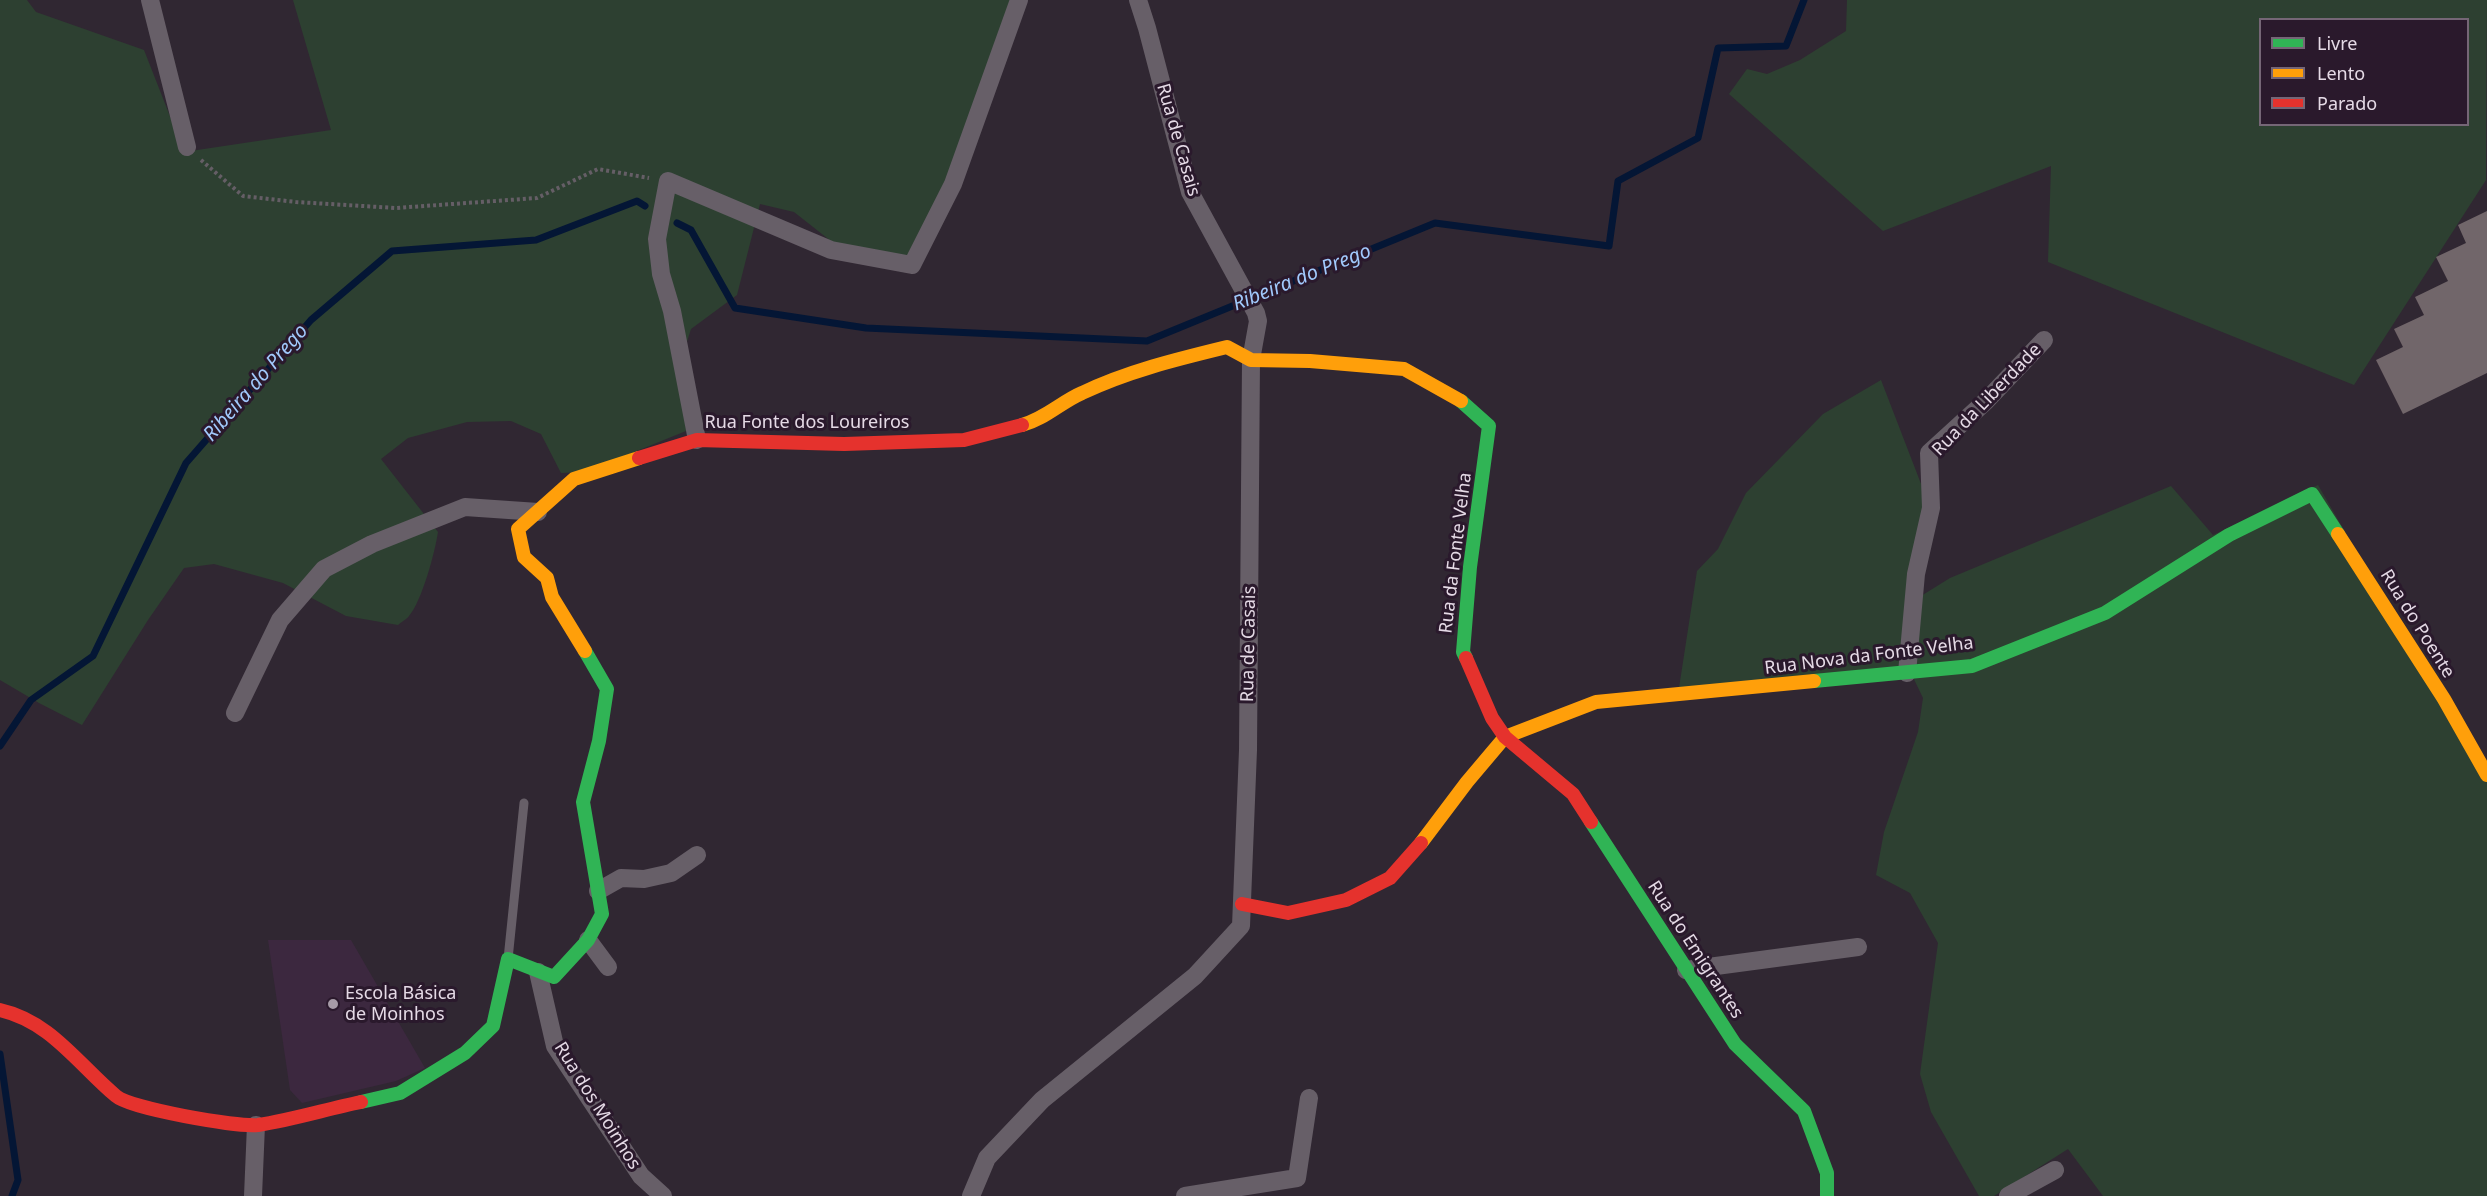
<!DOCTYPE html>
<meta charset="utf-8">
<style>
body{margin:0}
#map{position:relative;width:2487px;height:1196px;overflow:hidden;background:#302732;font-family:"Noto Sans",sans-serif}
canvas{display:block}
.legend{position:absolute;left:2259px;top:18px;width:210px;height:108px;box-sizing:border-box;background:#2a192c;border:2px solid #756676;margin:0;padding:8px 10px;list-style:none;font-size:18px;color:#e5dae6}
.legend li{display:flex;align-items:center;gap:12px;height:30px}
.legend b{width:30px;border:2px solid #756676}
</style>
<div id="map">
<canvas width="2487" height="1196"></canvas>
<ul class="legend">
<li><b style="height:8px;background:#30b455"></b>Livre</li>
<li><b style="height:8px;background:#ff9f0a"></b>Lento</li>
<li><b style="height:8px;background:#e5322d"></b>Parado</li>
</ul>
</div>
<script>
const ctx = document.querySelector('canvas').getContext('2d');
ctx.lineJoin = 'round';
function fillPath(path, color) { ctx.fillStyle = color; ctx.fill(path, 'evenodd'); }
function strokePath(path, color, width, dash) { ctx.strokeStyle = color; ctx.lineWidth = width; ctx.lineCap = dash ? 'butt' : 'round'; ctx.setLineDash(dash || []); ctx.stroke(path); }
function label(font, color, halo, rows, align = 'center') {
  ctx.font = font + ' "Noto Sans",sans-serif'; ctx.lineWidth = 6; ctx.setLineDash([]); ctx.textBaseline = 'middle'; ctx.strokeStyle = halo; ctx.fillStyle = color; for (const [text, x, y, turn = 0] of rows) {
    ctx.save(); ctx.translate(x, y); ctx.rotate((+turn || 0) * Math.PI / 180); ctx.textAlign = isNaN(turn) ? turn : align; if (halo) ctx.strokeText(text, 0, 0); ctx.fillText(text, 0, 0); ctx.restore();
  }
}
fillPath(new Path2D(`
 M 268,940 L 351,940 L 425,1068 L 396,1081 L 302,1103 L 290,1090 Z`), '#3c283f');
fillPath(new Path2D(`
 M 0,0 L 27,0 L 36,12 L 144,50 L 184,152 L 331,130 L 293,0 L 1014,0 L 917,269 L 841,249 L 794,212 L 760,204 L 737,295 L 691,329 L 685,348 L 686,431 L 585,472 L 561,473 L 541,434 L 511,421 L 467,422 L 408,438 L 381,459 L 438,532 C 435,552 422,601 409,616 C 407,619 401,622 398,625 L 346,616 L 283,583 L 214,564 L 184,568 L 148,620 L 82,725 L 39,703 L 0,680 Z
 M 1847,0 L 2487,0 L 2486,180 L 2354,385 L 2048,262 L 2051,166 L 1883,231 L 1729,94 L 1747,69 L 1767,74 L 1800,60 L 1846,31 ZM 2260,20 L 2468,20 L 2468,124 L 2260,124 Z
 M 1881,380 L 1923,489 L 1921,596 L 1950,578 L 2171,486 L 2213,535 L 2318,485 L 2487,777 L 2487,1196 L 2103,1196 L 2068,1149 L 1994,1196 L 1979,1196 L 1931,1112 L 1920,1074 L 1938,943 L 1910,893 L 1876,875 L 1884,832 L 1918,732 L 1923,698 L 1910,671 L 1679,688 L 1697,571 L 1718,549 L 1746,493 L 1823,414 Z`), '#2d4031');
strokePath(new Path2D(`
 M 677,223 L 691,230 L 735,308 L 866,328 L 1147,341 L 1435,223 L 1609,246 L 1618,181 L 1698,138 L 1718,48 L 1786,46 L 1804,0
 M 0,746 L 31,700 L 93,656 L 186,463 L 311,320 L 392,251 L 536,240 L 637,201 L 645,206
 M 0,1054 L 18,1180 L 12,1196`), '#041635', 7);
fillPath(new Path2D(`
 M 2487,211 L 2487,373 L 2403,414 L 2376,360 L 2403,347 L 2394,329 L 2424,315 L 2415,297 L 2448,281 L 2436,257 L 2466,243 L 2458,225 Z`), '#71666a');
strokePath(new Path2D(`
 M 201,160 L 243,196 L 296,202 L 396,208 L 537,198 L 598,169 L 649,178`), '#655e66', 4, [3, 3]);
strokePath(new Path2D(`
 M 508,959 L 524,803`), '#675f68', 9);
strokePath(new Path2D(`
 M 150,0 L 187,147
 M 697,440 L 672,311 L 661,274 L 657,239 L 668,181 L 831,250 L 912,265 L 953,184 L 1019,0
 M 1907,673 L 1916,574 L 1931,508 L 1929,453 L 1986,401 L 2044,340
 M 235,713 L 280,620 L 324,569 L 372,544 L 465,507 L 538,512
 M 598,891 L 621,878 L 644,879 L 671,873 L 697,855
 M 588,940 L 608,967
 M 1686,970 L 1858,947
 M 538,972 L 555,1046 L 641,1176 L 663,1196
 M 253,1196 L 256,1125
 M 971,1196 L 987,1158 L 1042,1100 L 1195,976 L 1241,926 L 1248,750 L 1251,360 L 1258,321 L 1256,313 L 1190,192 L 1147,28 L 1138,0
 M 1185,1196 L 1297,1178 L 1309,1098
 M 2008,1196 L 2055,1170`), '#675f68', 18);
strokePath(new Path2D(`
 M 1461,401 L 1489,426 L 1470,567 L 1463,652 L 1466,658
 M 1814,681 L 1972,666 L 2105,613 L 2229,535 L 2312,494 L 2338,534
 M 1591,822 L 1735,1044 L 1804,1111 L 1827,1173 L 1827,1196
 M 361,1102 L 400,1093 L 465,1053 L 493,1026 L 508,959 L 554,977 L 588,940 L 602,914 L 583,802 L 599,741 L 607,689 L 585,651`), '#30b455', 14);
strokePath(new Path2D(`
 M 1022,425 C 1045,419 1061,402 1082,393 C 1128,371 1178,359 1227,347 L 1251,360 L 1310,361 L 1404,369 L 1461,401
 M 2338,534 L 2444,699 L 2487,775
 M 585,651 L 552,597 L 547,578 L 524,557 L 518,529 L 574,479 L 639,458
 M 1421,843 L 1467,782 L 1505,737 L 1596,702 L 1814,681`), '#ff9f0a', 14);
strokePath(new Path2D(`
 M 639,458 L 697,440 L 844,444 L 964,440 L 1022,425
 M 1466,658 L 1492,718 L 1505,737 L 1573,794 L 1591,822
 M 1242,904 L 1288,913 L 1346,900 L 1390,878 L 1421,843
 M 0,1010 C 50,1021 78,1064 116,1096 C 131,1109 237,1127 258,1125 C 292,1120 327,1109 361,1102`), '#e5322d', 14);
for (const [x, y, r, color] of [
 [333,1004,6,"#a69ba7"]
]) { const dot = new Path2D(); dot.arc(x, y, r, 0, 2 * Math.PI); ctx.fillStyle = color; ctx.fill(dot); strokePath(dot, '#2a192c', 2); }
label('18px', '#e5dae6', '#2a192c', [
 ["Rua de Casais",1178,140,74],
 ["Rua da Liberdade",1987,400,-46],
 ["Rua Fonte dos Loureiros",807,423],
 ["Rua da Fonte Velha",1456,553,-83],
 ["Rua do Poente",2417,624,58],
 ["Rua de Casais",1249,644,-89],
 ["Rua Nova da Fonte Velha",1869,656,-7],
 ["Rua do Emigrantes",1695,950,57],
 ["Rua dos Moinhos",597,1106,58]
]);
label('18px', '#e5dae6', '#2a192c', [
 ["Escola Básica",345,994],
 ["de Moinhos",345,1015]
], 'left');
label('italic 20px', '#a1c9fc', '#2a192c', [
 ["Ribeira do Prego",1302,278,-22],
 ["Ribeira do Prego",256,383,-49]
]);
</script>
